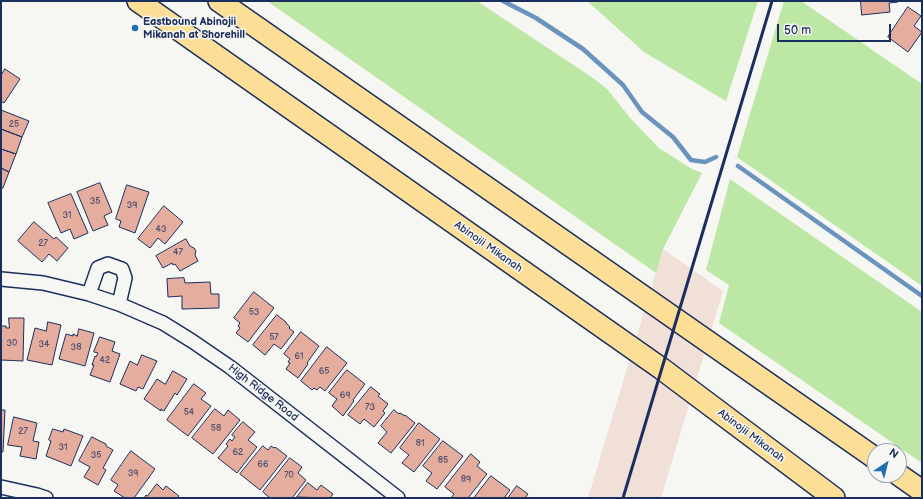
<!DOCTYPE html>
<style>
body{margin:0}
#map{position:relative;width:923px;height:499px;overflow:hidden;background:#f6f6f2;font-family:"Balsamiq Sans",sans-serif}
canvas{display:block}
.frame{position:absolute;inset:0;border:2px solid #1b2f5e;pointer-events:none}
.north{position:absolute;left:867px;top:443px;width:40px;height:40px;box-sizing:border-box;background:#f6f6f2;border:1px solid #9ea6b7;border-radius:50%;rotate:35deg;font-size:11px;font-weight:700;line-height:16px;text-align:center;color:#1b2f5e}
.north::after{content:'';display:block;margin:auto;width:14px;height:18px;background:#1f6fb2;clip-path:polygon(50% 0,100% 100%,50% 72%,0 100%)}
.scale{position:absolute;left:777px;top:24px;width:114px;height:18px;box-sizing:border-box;border:2px solid #1b2f5e;border-top:0;padding-left:5px;font-size:12px;line-height:14px;white-space:nowrap;color:#1b2f5e;-webkit-text-stroke:3px #f6f6f2;paint-order:stroke}
</style>
<div id="map">
<canvas width="923" height="499"></canvas>
<div class="frame"></div>
<div class="north">N</div>
<div class="scale">50 m</div>
</div>
<script>
const ctx = document.querySelector('canvas').getContext('2d');
ctx.lineJoin = 'round';
function fillPath(path, color) { ctx.fillStyle = color; ctx.fill(path, 'evenodd'); }
function strokePath(path, color, width, dash) { ctx.strokeStyle = color; ctx.lineWidth = width; ctx.lineCap = dash ? 'butt' : 'round'; ctx.setLineDash(dash || []); ctx.stroke(path); }
function label(font, color, halo, rows, align = 'center') {
  ctx.font = font + ' "Balsamiq Sans",sans-serif'; ctx.lineWidth = 3; ctx.setLineDash([]); ctx.textBaseline = 'middle'; ctx.strokeStyle = halo; ctx.fillStyle = color; for (const [text, x, y, turn = 0] of rows) {
    ctx.save(); ctx.translate(x, y); ctx.rotate((+turn || 0) * Math.PI / 180); ctx.textAlign = isNaN(turn) ? turn : align; if (halo) ctx.strokeText(text, 0, 0); ctx.fillText(text, 0, 0); ctx.restore();
  }
}
fillPath(new Path2D(`
 M 663,249 L 723,291 L 661,498 L 588,498 Z`), '#f1e0d8');
fillPath(new Path2D(`
 M 267,1 L 477,1 L 593,78 L 607,89 L 631,119 L 659,148 L 692,169 L 702,173 L 663,249 L 656,273 Z
 M 587,1 L 758,1 L 726,101 L 644,52 Z
 M 784,1 L 801,1 L 922,84 L 922,286 L 737,157 Z
 M 730,179 L 922,312 L 922,463 L 719,323 L 729,285 L 706,270 Z`), '#bde7a4');
strokePath(new Path2D(`
 M 503,1 L 536,18 L 583,49 L 623,85 L 642,112 L 673,137 L 691,160 L 705,162 L 716,157
 M 738,166 L 922,296`), '#6a94be', 4.5);
const building = new Path2D(`
 M 861,1 L 898,1 L 898,2 L 889,3 L 890,12 L 862,15 Z
 M 908,7 L 921,16 L 914,26 L 922,32 L 908,52 L 888,37 Z
 M 5,69 L 20,79 L 4,103 L 1,101 L 1,76 Z
 M 1,110 L 29,121 L 22,137 L 1,129 Z
 M 1,129 L 22,137 L 16,154 L 1,149 Z
 M 1,149 L 16,154 L 9,172 L 1,168 Z
 M 1,168 L 9,172 L 3,188 L 1,188 Z
 M 100,183 L 112,212 L 104,216 L 108,225 L 93,231 L 77,192 Z
 M 127,185 L 149,192 L 135,233 L 119,227 L 121,221 L 116,219 Z
 M 71,194 L 88,233 L 74,239 L 70,229 L 61,233 L 48,203 Z
 M 164,206 L 183,222 L 165,244 L 158,238 L 150,248 L 138,239 Z
 M 34,222 L 54,239 L 56,237 L 68,248 L 57,261 L 49,254 L 42,262 L 18,241 Z
 M 186,239 L 190,246 L 194,248 L 196,251 L 195,255 L 198,261 L 180,271 L 175,264 L 173,265 L 172,263 L 163,268 L 156,256 Z
 M 184,278 L 185,283 L 210,282 L 211,294 L 219,294 L 219,308 L 182,309 L 182,296 L 168,297 L 167,279 Z
 M 254,292 L 274,308 L 248,342 L 236,333 L 240,328 L 238,326 L 240,323 L 234,318 Z
 M 277,315 L 286,322 L 286,323 L 290,327 L 289,328 L 294,332 L 281,349 L 274,344 L 265,355 L 253,345 Z
 M 9,318 L 24,318 L 23,361 L 1,360 L 1,326 L 6,326 L 6,328 L 9,328 Z
 M 48,322 L 61,325 L 52,365 L 27,360 L 35,328 L 46,331 Z
 M 79,329 L 94,333 L 85,366 L 59,359 L 66,334 L 73,336 L 73,334 L 77,336 Z
 M 301,332 L 319,346 L 307,363 L 308,364 L 298,378 L 286,369 L 290,363 L 288,362 L 290,359 L 284,354 Z
 M 100,337 L 115,342 L 112,351 L 120,354 L 110,382 L 90,375 L 94,365 L 92,365 L 95,356 L 96,357 L 98,353 L 94,352 Z
 M 327,347 L 347,363 L 325,391 L 320,387 L 317,390 L 314,388 L 312,390 L 301,381 Z
 M 142,355 L 157,361 L 143,389 L 138,387 L 136,391 L 120,384 L 130,361 L 137,365 Z
 M 347,370 L 365,384 L 353,400 L 354,401 L 343,416 L 332,406 L 337,399 L 329,393 Z
 M 173,371 L 187,379 L 177,395 L 175,393 L 164,411 L 161,409 L 161,411 L 144,399 L 157,379 L 165,384 Z
 M 194,384 L 206,393 L 201,399 L 211,406 L 188,436 L 167,420 Z
 M 371,387 L 380,394 L 378,396 L 388,404 L 383,411 L 385,413 L 374,427 L 364,419 L 360,424 L 348,415 Z
 M 215,409 L 224,416 L 228,410 L 240,420 L 213,454 L 192,438 Z
 M 1,410 L 5,410 L 3,452 L 1,452 Z
 M 394,410 L 399,414 L 400,413 L 405,416 L 405,415 L 415,423 L 391,453 L 378,443 L 387,432 L 381,426 Z
 M 14,417 L 37,423 L 33,441 L 39,442 L 36,459 L 20,456 L 22,447 L 8,445 Z
 M 243,422 L 255,432 L 248,440 L 257,447 L 237,473 L 218,458 L 228,446 L 226,444 L 230,439 L 232,441 L 235,437 L 232,435 Z
 M 419,423 L 440,439 L 414,472 L 402,463 L 409,455 L 400,448 Z
 M 53,429 L 63,432 L 64,429 L 83,436 L 71,466 L 46,456 L 51,441 L 49,440 Z
 M 92,437 L 106,444 L 106,446 L 113,450 L 103,468 L 106,470 L 98,485 L 84,477 L 90,467 L 79,461 Z
 M 443,441 L 463,456 L 437,489 L 426,481 L 432,473 L 423,466 Z
 M 263,446 L 268,450 L 271,446 L 274,448 L 275,447 L 287,456 L 260,490 L 240,474 Z
 M 131,451 L 155,469 L 134,498 L 125,498 L 114,491 L 118,485 L 111,480 Z
 M 471,454 L 480,462 L 477,466 L 487,474 L 468,498 L 451,498 L 454,494 L 445,487 Z
 M 290,458 L 302,467 L 298,473 L 306,480 L 292,498 L 270,498 L 263,492 Z
 M 491,476 L 510,490 L 504,498 L 474,498 Z
 M 308,483 L 317,490 L 321,485 L 333,494 L 330,498 L 297,497 Z
 M 157,484 L 163,490 L 166,486 L 179,496 L 177,498 L 144,498 L 146,495 L 147,496 Z
 M 517,486 L 528,494 L 525,498 L 508,498 Z`);
fillPath(building, '#e5ad9d');
strokePath(building, '#1b2f5e', 1);
const street = new Path2D(`
 M 1,279 L 43,283 L 89,294 L 119,304 L 163,323 L 192,341 L 230,367 L 398,498
 M 89,294 L 98,268 L 108,264 L 122,269 L 125,278 L 119,304
 M 1,487 L 37,495 L 46,498`);
const primary = new Path2D(`
 M 138,1 L 662,369 L 834,498
 M 219,1 L 875,458
 M 899,475 L 922,491`);
strokePath(street, '#1b2f5e', 16);
strokePath(primary, '#1b2f5e', 24);
strokePath(street, '#f6f6f2', 13);
strokePath(primary, '#fdde96', 21);
strokePath(new Path2D(`
 M 623,498 L 772,1`), '#1b2f5e', 3);
for (const [x, y, r, color] of [
 [135,28,4,"#1f6fb2"]
]) { const dot = new Path2D(); dot.arc(x, y, r, 0, 2 * Math.PI); ctx.fillStyle = color; ctx.fill(dot); strokePath(dot, '#f6f6f2', 1.5); }
label('9px', '#4e4e6e', null, [
 ["25",14,125],
 ["35",95,202],
 ["39",132,206],
 ["31",67,216],
 ["43",161,230],
 ["27",43,244],
 ["47",178,253],
 ["53",254,313],
 ["57",274,338],
 ["30",12,344],
 ["34",44,345],
 ["38",76,348],
 ["61",299,357],
 ["42",105,361],
 ["65",324,372],
 ["69",345,396],
 ["73",370,408],
 ["54",189,413],
 ["58",216,429],
 ["27",23,432],
 ["81",420,444],
 ["31",63,448],
 ["62",238,453],
 ["35",96,456],
 ["85",443,461],
 ["66",263,465],
 ["39",133,474],
 ["70",289,476],
 ["89",466,480]
]);
label('bold 11px', '#1b2f5e', '#f6f6f2', [
 ["Eastbound Abinojii",143,22],
 ["Mikanah at Shorehill",143,35]
], 'left');
label('11px', '#1b2f5e', '#f6f6f2', [
 ["Abinojii Mikanah",488,247,35],
 ["High Ridge Road",263,393,38],
 ["Abinojii Mikanah",751,436,37]
]);
</script>
